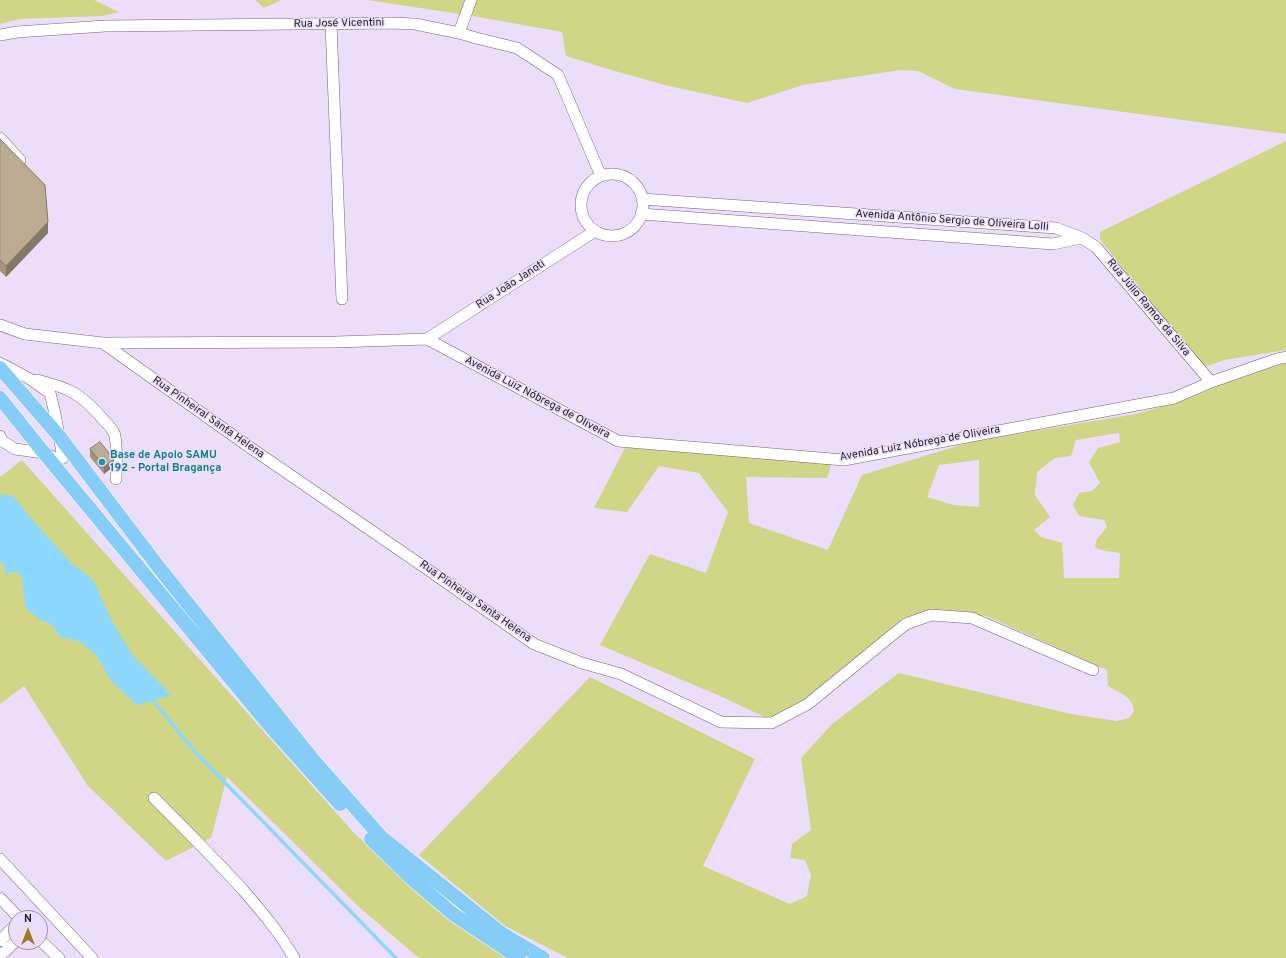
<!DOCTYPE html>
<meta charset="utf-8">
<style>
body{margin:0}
#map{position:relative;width:1286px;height:958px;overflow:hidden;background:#ecddfa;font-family:Overpass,sans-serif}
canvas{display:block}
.north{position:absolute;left:8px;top:910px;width:40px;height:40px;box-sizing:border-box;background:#ecddfa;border:1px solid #9c91a6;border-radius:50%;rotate:0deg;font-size:11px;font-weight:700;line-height:16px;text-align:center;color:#241f29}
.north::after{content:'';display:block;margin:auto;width:14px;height:18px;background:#9a7a24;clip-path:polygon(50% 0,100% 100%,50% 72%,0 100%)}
</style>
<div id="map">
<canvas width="1286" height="958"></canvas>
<div class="north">N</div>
</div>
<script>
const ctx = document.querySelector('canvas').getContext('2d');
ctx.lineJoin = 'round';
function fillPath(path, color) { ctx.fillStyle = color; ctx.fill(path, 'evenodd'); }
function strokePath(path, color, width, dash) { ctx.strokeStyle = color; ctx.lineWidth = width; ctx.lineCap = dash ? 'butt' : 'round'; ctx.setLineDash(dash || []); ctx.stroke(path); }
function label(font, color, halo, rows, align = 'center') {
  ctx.font = font + ' Overpass,sans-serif'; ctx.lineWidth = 3; ctx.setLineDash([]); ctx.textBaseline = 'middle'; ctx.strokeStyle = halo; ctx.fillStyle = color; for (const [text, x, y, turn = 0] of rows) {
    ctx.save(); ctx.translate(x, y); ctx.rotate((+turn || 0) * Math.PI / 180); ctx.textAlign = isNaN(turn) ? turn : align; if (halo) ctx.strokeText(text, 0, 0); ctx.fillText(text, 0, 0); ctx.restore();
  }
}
fillPath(new Path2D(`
 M 0,0 L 94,0 L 119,12 L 103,16 L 20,19 L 0,24 Z
 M 255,0 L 282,0 L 264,8 Z
 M 367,0 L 1286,0 L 1286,134 L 955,89 L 918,71 L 900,70 L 803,85 L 747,103 L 665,85 L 608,69 L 566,56 L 562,32 L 467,15 Z
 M 1286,141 L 1286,350 L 1224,360 L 1199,369 L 1100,239 L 1100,232 Z
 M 1286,363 L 1286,958 L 568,958 L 505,926 L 419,855 L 590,677 L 755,759 L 703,866 L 790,904 L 807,896 L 811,875 L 805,860 L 790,858 L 792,844 L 811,830 L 801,758 L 832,724 L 899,673 L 1071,714 L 1117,721 L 1129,718 L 1134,711 C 1132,696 1120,693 1108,686 L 1107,670 L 986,616 L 919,613 L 877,641 L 807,702 L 771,720 L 720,696 L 600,645 L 650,554 L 706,573 L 728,512 L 699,473 L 659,466 L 627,512 L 594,508 L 627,444 L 832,462 L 827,478 L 746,477 L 749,523 L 828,550 L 862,475 L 974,441 L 1136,414 L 1185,400 L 1250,372 ZM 1119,433 L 1120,442 L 1098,448 L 1089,462 L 1100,483 L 1092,491 L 1079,493 L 1073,505 L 1079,516 L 1104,520 L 1107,527 L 1097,539 L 1095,547 L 1101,550 L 1120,553 L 1119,578 L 1064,578 L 1062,543 L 1041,537 L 1034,530 L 1050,517 L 1035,495 L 1037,472 L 1055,458 L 1071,456 L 1076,440 ZM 979,460 L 979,507 L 953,505 L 927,497 L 939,465 Z
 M 22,460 L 355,834 L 454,920 L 507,958 L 419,958 L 359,907 L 227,777 L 211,838 L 166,861 L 88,786 L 24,686 L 0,704 L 0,477 Z`), '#d1d586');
fillPath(new Path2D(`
 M 4,494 L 14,497 L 34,522 L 72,564 L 93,580 L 113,623 L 133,656 L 171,695 L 137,705 L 112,682 L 97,656 L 79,641 L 60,637 L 51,624 L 39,619 L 25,607 L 22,576 L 15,572 L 9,572 L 6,577 L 3,563 L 0,561 L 0,496 Z`), '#8cd7fd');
strokePath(new Path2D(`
 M 150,697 L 197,754 L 396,958`), '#8cd7fd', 3.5);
const minor = new Path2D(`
 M 331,24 L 342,299
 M 459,33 L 471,0
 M 0,35 L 17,32 L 105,26 L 392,23 L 415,24 L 459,33 L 476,38 L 517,48 L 558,75 L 601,176
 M 0,138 L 20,160
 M581 205a31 31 0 1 1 62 0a31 31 0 1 1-62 0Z
 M 642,199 L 1056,228 L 1082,238 L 1096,247 L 1211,382
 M 641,214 L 1053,244 L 1081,238
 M 0,325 L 25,334 L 103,343 L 336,342 L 427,339 L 618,441 L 844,460 L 1174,398 L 1211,382 L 1277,359 L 1286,357
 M 427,339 L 595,231
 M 103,343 L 248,446 L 427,569 L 534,644 L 582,663 L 621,674 L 721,722 L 772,723 L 808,704 L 886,640 L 906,624 L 931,615 L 972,618 L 1093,670
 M 0,363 L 30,379 L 50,393 L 55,414 L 63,458 L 58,459 L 44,453 L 15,449 L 2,441 L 0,436
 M 37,380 C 69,388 80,393 102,418 C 106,423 112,428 114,433 C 118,442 116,468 116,479
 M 154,798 C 184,828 214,858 243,890 C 262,912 280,933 294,958
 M 0,859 L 92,958
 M 0,898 L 19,918
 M 40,940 L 59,958
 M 0,941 L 16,924
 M 0,956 L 16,941`);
const major = new Path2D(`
 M 0,368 L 59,436 L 160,569 L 314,761 L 381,837 L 501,933 L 543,958
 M 0,398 L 44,453 L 270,726 L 340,804
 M 371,839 L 413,880 L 453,914 L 519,958`);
strokePath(minor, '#72657e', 12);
strokePath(major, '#fff', 15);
strokePath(minor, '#fff', 11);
strokePath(major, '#85cdf7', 14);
fillPath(new Path2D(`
 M 0,139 L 48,233 L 6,277 L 0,271 Z
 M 90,449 L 114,466 L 104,474 L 90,457 Z`), '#a3937d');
fillPath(new Path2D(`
 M 48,222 L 48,233 L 6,277 L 6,266 Z
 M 114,459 L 114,466 L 104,474 L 104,467 Z`), '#847866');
const building = new Path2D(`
 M 0,139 L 45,185 L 48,222 L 6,266 L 0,260 Z
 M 100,442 L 114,459 L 104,467 L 90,449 Z`);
fillPath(building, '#bdab91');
strokePath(building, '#847866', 1);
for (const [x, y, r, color] of [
 [102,462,4,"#0f9aa8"]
]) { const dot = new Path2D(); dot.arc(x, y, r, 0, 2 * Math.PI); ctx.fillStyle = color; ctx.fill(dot); strokePath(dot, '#ecddfa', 1.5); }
label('11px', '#241f29', '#ecddfa', [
 ["Rua José Vicentini",339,24,-1],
 ["Avenida Antônio Sergio de Oliveira Lolli",952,221,4],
 ["Rua João Janoti",511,285,-33],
 ["Rua Júlio Ramos da Silva",1148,308,50],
 ["Avenida Luiz Nóbrega de Oliveira",537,398,28],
 ["Rua Pinheiral Santa Helena",208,418,35],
 ["Avenida Luiz Nóbrega de Oliveira",920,444,-10],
 ["Rua Pinheiral Santa Helena",475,602,35]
]);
label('bold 11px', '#0d838f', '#ecddfa', [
 ["Base de Apoio SAMU",110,456],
 ["192 - Portal Bragança",110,469]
], 'left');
</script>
